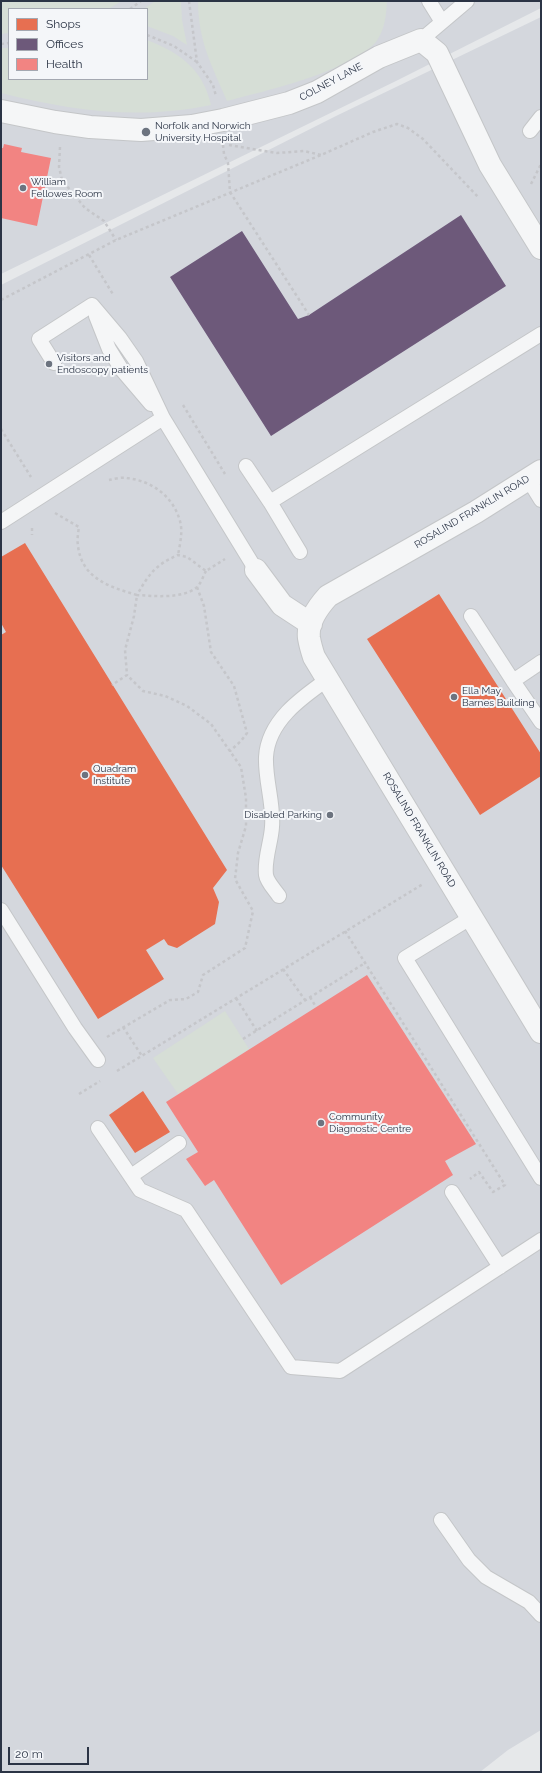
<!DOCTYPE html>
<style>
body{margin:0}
#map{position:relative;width:542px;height:1773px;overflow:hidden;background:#e6e8ea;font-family:Raleway,sans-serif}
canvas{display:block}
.frame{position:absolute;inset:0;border:2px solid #2b3445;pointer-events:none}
.legend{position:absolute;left:8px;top:8px;width:140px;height:72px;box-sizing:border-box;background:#f4f6f9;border:1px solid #a4a8b1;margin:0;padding:5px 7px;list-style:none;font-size:12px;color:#2b3445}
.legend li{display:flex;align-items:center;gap:8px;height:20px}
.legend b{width:20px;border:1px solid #a4a8b1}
.scale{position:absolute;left:8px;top:1747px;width:81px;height:18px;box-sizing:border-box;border:2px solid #2b3445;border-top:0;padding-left:5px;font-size:12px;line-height:14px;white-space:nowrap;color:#2b3445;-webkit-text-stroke:3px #f4f6f9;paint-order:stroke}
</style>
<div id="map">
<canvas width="542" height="1773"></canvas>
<div class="frame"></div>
<ul class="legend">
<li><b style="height:11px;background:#e76f51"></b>Shops</li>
<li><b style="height:11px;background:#6d597a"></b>Offices</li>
<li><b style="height:11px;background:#f28482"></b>Health</li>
</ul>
<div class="scale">20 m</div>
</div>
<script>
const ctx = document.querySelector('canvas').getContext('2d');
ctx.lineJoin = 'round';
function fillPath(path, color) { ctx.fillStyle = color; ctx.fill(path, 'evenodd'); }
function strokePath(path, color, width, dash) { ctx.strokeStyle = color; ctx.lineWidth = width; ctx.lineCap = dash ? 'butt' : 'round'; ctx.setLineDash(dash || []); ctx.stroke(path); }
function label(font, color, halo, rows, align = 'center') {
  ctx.font = font + ' Raleway,sans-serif'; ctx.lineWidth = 4; ctx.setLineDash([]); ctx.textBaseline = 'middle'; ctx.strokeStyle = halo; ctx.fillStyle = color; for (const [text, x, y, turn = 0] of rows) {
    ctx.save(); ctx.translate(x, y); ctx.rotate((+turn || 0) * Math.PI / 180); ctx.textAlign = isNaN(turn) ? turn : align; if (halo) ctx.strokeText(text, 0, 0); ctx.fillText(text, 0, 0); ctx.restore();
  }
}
fillPath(new Path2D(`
 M 1,1 L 541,1 L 541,8 L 398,80 L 1,274 ZM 9,9 L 147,9 L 147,79 L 9,79 Z
 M 541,17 L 541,1730 L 508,1750 L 480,1772 L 1,1772 L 1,285 L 336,116 Z`), '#d4d7dd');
fillPath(new Path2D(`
 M 1,1 L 122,1 L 108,9 L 9,9 L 9,33 L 1,34 Z
 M 155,1 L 181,1 L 182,20 L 187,45 L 173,36 L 147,26 L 147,9 L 144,9 Z
 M 198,1 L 387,1 C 386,16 385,29 376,42 C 372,47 365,51 359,55 C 319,79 272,89 227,101 C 212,66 198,41 198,1 Z
 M 147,40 C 180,53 203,69 211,105 C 138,120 73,111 1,93 L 1,48 L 9,48 L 9,79 L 147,79 Z
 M 225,1011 L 249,1049 L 178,1094 L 153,1058 Z`), '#d6ded6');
fillPath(new Path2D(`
 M 25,543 L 227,870 L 213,888 L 219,902 L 215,924 L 177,948 L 168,945 L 164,939 L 146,950 L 164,979 L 98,1019 L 1,865 L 1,635 L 6,632 L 1,623 L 1,557 Z
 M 439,594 L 541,754 L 541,776 L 480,815 L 367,639 Z
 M 143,1091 L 170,1132 L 135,1153 L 109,1115 Z`), '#e76f51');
fillPath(new Path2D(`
 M 461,215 L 506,286 L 271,436 L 170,277 L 242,231 L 298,319 L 309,315 Z`), '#6d597a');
fillPath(new Path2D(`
 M 4,144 L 22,148 L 21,152 L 51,158 L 37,226 L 1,218 L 1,148 L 3,148 Z
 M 367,975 L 476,1144 L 445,1161 L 453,1175 L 281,1285 L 214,1180 L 205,1186 L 186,1159 L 198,1152 L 166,1102 Z`), '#f28482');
const service = new Path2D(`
 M 429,1 L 442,22
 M 421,40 L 467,1
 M 530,131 L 541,117
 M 92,305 L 120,338 L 136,361 L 163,418 L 256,570
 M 96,316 L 109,349 L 122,370 L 151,404
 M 54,363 L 39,339 L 92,305
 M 246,466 L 270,502 L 541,334
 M 528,479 L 541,500
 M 270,502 L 300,552
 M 1,522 L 163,418
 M 471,616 L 513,681 L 541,662
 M 513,681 L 541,722
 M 279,896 C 275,890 267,882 266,875 C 264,859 271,843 272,827 C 274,804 265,780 266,757 C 268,721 301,698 328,679
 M 1,910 L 75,1028 L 98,1060
 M 472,917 L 405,958 L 541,1178
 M 98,1128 L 140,1190 L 186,1210 L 291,1367 L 340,1371 L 541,1240
 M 131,1176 L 179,1143
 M 452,1192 L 500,1267
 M 441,1520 L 469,1560 L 486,1577 L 529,1602 L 541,1615`);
const minor = new Path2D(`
 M 1,111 L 55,122 L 90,127 L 141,130 L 192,126 L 223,120 L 289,103 L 317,92 L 379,57 L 421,40 L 437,53 L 490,165 L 541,248
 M 541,471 L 476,512 L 328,596 C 318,607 307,623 309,638 C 310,644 312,651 314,657 L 541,1032
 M 256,570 L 282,605 L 311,624`);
strokePath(service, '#c4c6c8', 16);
strokePath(minor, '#c4c6c8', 24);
strokePath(new Path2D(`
 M 189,1 L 197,62 L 213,85 L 216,96
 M 130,9 L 141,1
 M 147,35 L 174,46 L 197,62
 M 1,44 L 9,43
 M 223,145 L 224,154 L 228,163 L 230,192 L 309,315
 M 229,145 L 277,153 L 304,151 L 321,155
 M 60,147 L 59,167 L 62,180 L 85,208 L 104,221 L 116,240
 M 531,184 L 541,164
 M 89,255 L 114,296
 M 1,300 L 116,240 L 321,155 L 373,132 L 397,124 L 408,128 L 423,139 L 479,198
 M 183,405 L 225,474
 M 1,429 L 31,477
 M 109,480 C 114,479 121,477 127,478 C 152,481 173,496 180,521 C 183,532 180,544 178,555
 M 55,513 L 79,527 C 78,533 77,540 78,546 C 82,579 110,587 137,595 L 134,616 L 125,650 L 127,675 L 112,685
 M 32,528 L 32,535
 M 206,571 C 203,576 201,584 196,588 C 181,599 154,596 137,595 C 149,574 155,565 178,555 L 187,557 L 206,571 L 225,559
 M 197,587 L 204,606 L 211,652 L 234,686 L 247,733 L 241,741 L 230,751
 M 345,931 L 505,1185 L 493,1192 L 479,1172 L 470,1179
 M 283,969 L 305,1000
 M 310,997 L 316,1007
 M 236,998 L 257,1031
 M 123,1027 L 142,1056
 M 107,1037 L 170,1000 L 186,999 L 198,992 L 203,975 L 245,948 L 253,911 L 235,879 L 238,853 L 246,826 L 246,798 L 241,767 L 211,724 L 187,706 L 165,696 L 143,691 L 127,675
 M 243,1039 L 365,963
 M 117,1071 L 423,884
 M 79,1094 L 100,1081`), '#c5c6ca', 2.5, [3, 3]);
strokePath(service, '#f5f6f7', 14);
strokePath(minor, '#f5f6f7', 22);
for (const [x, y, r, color] of [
 [146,132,5,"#6c737f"],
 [23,188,4,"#6c737f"],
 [49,364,4,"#6c737f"],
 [454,697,4,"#6c737f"],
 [85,775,4,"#6c737f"],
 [330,815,4,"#6c737f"],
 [321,1123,4,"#6c737f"]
]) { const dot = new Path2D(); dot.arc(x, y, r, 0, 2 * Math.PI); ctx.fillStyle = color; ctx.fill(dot); strokePath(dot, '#f4f6f9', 1.5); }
label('10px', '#2b3445', '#f4f6f9', [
 ["COLNEY LANE",331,82,-28],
 ["ROSALIND FRANKLIN ROAD",472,512,-31],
 ["ROSALIND FRANKLIN ROAD",419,830,59]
]);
label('10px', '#2b3445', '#f4f6f9', [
 ["Norfolk and Norwich",155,126],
 ["University Hospital",155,138],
 ["William",31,182],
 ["Fellowes Room",31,194],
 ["Visitors and",57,358],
 ["Endoscopy patients",57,370],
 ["Ella May",462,691],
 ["Barnes Building",462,703],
 ["Quadram",93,769],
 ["Institute",93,781],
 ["Disabled Parking",322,815,"right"],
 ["Community",329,1117],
 ["Diagnostic Centre",329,1129]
], 'left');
</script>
